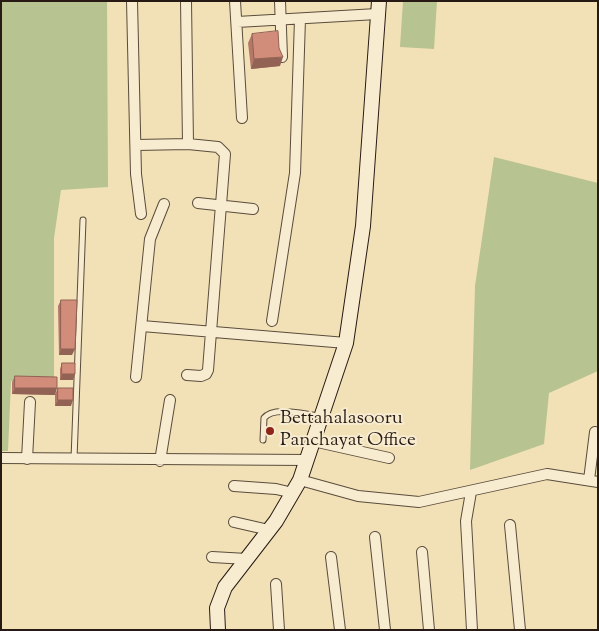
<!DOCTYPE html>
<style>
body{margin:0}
#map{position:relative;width:599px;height:631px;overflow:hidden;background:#f2e1b6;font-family:"Sorts Mill Goudy",serif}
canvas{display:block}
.frame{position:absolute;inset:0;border:2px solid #271a14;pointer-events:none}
</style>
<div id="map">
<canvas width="599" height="631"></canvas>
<div class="frame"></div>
</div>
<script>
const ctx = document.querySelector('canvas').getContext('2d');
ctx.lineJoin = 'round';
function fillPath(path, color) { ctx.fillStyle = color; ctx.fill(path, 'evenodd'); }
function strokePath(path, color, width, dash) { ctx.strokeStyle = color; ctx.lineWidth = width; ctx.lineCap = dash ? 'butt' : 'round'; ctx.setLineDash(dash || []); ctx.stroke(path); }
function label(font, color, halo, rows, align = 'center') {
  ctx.font = font + ' "Sorts Mill Goudy",serif'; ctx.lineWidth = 4; ctx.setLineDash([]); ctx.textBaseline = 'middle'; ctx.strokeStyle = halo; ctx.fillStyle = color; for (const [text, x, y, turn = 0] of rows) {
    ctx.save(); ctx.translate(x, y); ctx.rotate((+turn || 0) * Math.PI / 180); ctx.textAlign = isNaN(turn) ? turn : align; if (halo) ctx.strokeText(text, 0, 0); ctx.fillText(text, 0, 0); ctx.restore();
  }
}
fillPath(new Path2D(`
 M 1,1 L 107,1 L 108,187 L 61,190 L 54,238 L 54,378 L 11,381 L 8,451 L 1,451 Z
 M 403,1 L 437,1 L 434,49 L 400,47 Z
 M 494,157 L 598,183 L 598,371 L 549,393 L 544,444 L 470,470 L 475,286 Z`), '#b7c391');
const lane = new Path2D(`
 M 263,440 L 264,418 C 274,405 306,415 321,416
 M 74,459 L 83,220`);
const street = new Path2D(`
 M 132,1 L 136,174 L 141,214
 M 235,1 L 242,118
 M 280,1 L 282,57
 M 237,22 L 377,14
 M 136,145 L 188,144 L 186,1
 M 198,203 L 253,209
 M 272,321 L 295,173 L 300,19
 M 142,326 L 346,343
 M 187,375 L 201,376 L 206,374 L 208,370 L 225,154 L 218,147 L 188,144
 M 136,377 L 150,239 L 164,204
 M 313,441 L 389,458
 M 1,458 L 308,460
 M 27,459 L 30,402
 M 160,461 L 170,400
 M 300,480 L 358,496 L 419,502 L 547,474 L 598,482
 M 589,480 L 595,432
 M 234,486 L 276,489 L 293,493
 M 471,492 L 466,521 L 472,630
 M 234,522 L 269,530
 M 510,525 L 520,630
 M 375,537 L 385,630
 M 422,552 L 429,630
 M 212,557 L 247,559
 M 331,557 L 340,630
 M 276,584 L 279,630`);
const secondary = new Path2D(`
 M 218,630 L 217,608 L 225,587 L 276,521 L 300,480 L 346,343 L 363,226 L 379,1`);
strokePath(lane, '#5a4c3c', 7);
strokePath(street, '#5a4c3c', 12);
strokePath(secondary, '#271a14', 16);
strokePath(lane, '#f7ecd0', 5);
strokePath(street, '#f7ecd0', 10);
strokePath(secondary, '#f7ecd0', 14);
fillPath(new Path2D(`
 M 252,34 L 280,66 L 251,69 L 248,43 Z
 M 61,300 L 72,355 L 59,355 L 58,306 Z
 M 62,363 L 75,374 L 73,380 L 60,380 L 60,369 Z
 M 15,376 L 55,395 L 12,394 L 12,382 Z
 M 58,388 L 71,406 L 55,406 L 55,394 Z`), '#b47869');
fillPath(new Path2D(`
 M 283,57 L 280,66 L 251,69 L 254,59 Z
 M 61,349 L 75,349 L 72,355 L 59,355 Z
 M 62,374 L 75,374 L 73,380 L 60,380 Z
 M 15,388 L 57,388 L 55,395 L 12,394 Z
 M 58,400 L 73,400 L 71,406 L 55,406 Z`), '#926255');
const building = new Path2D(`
 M 278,31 L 279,48 L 283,57 L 254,59 L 252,34 Z
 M 61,300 L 77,300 L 75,349 L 61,349 Z
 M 62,363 L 75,363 L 75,374 L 62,374 Z
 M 15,376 L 57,377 L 57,388 L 15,388 Z
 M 58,388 L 73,388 L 73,400 L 58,400 Z`);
fillPath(building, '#d18c7a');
strokePath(building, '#926255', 1);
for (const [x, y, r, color] of [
 [270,431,5,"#8f2418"]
]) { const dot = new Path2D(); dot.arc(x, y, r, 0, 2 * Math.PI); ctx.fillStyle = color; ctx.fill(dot); strokePath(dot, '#f7ecd0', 2); }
label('19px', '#271a14', '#f7ecd0', [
 ["Bettahalasooru",280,420],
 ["Panchayat Office",280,442]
], 'left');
</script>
